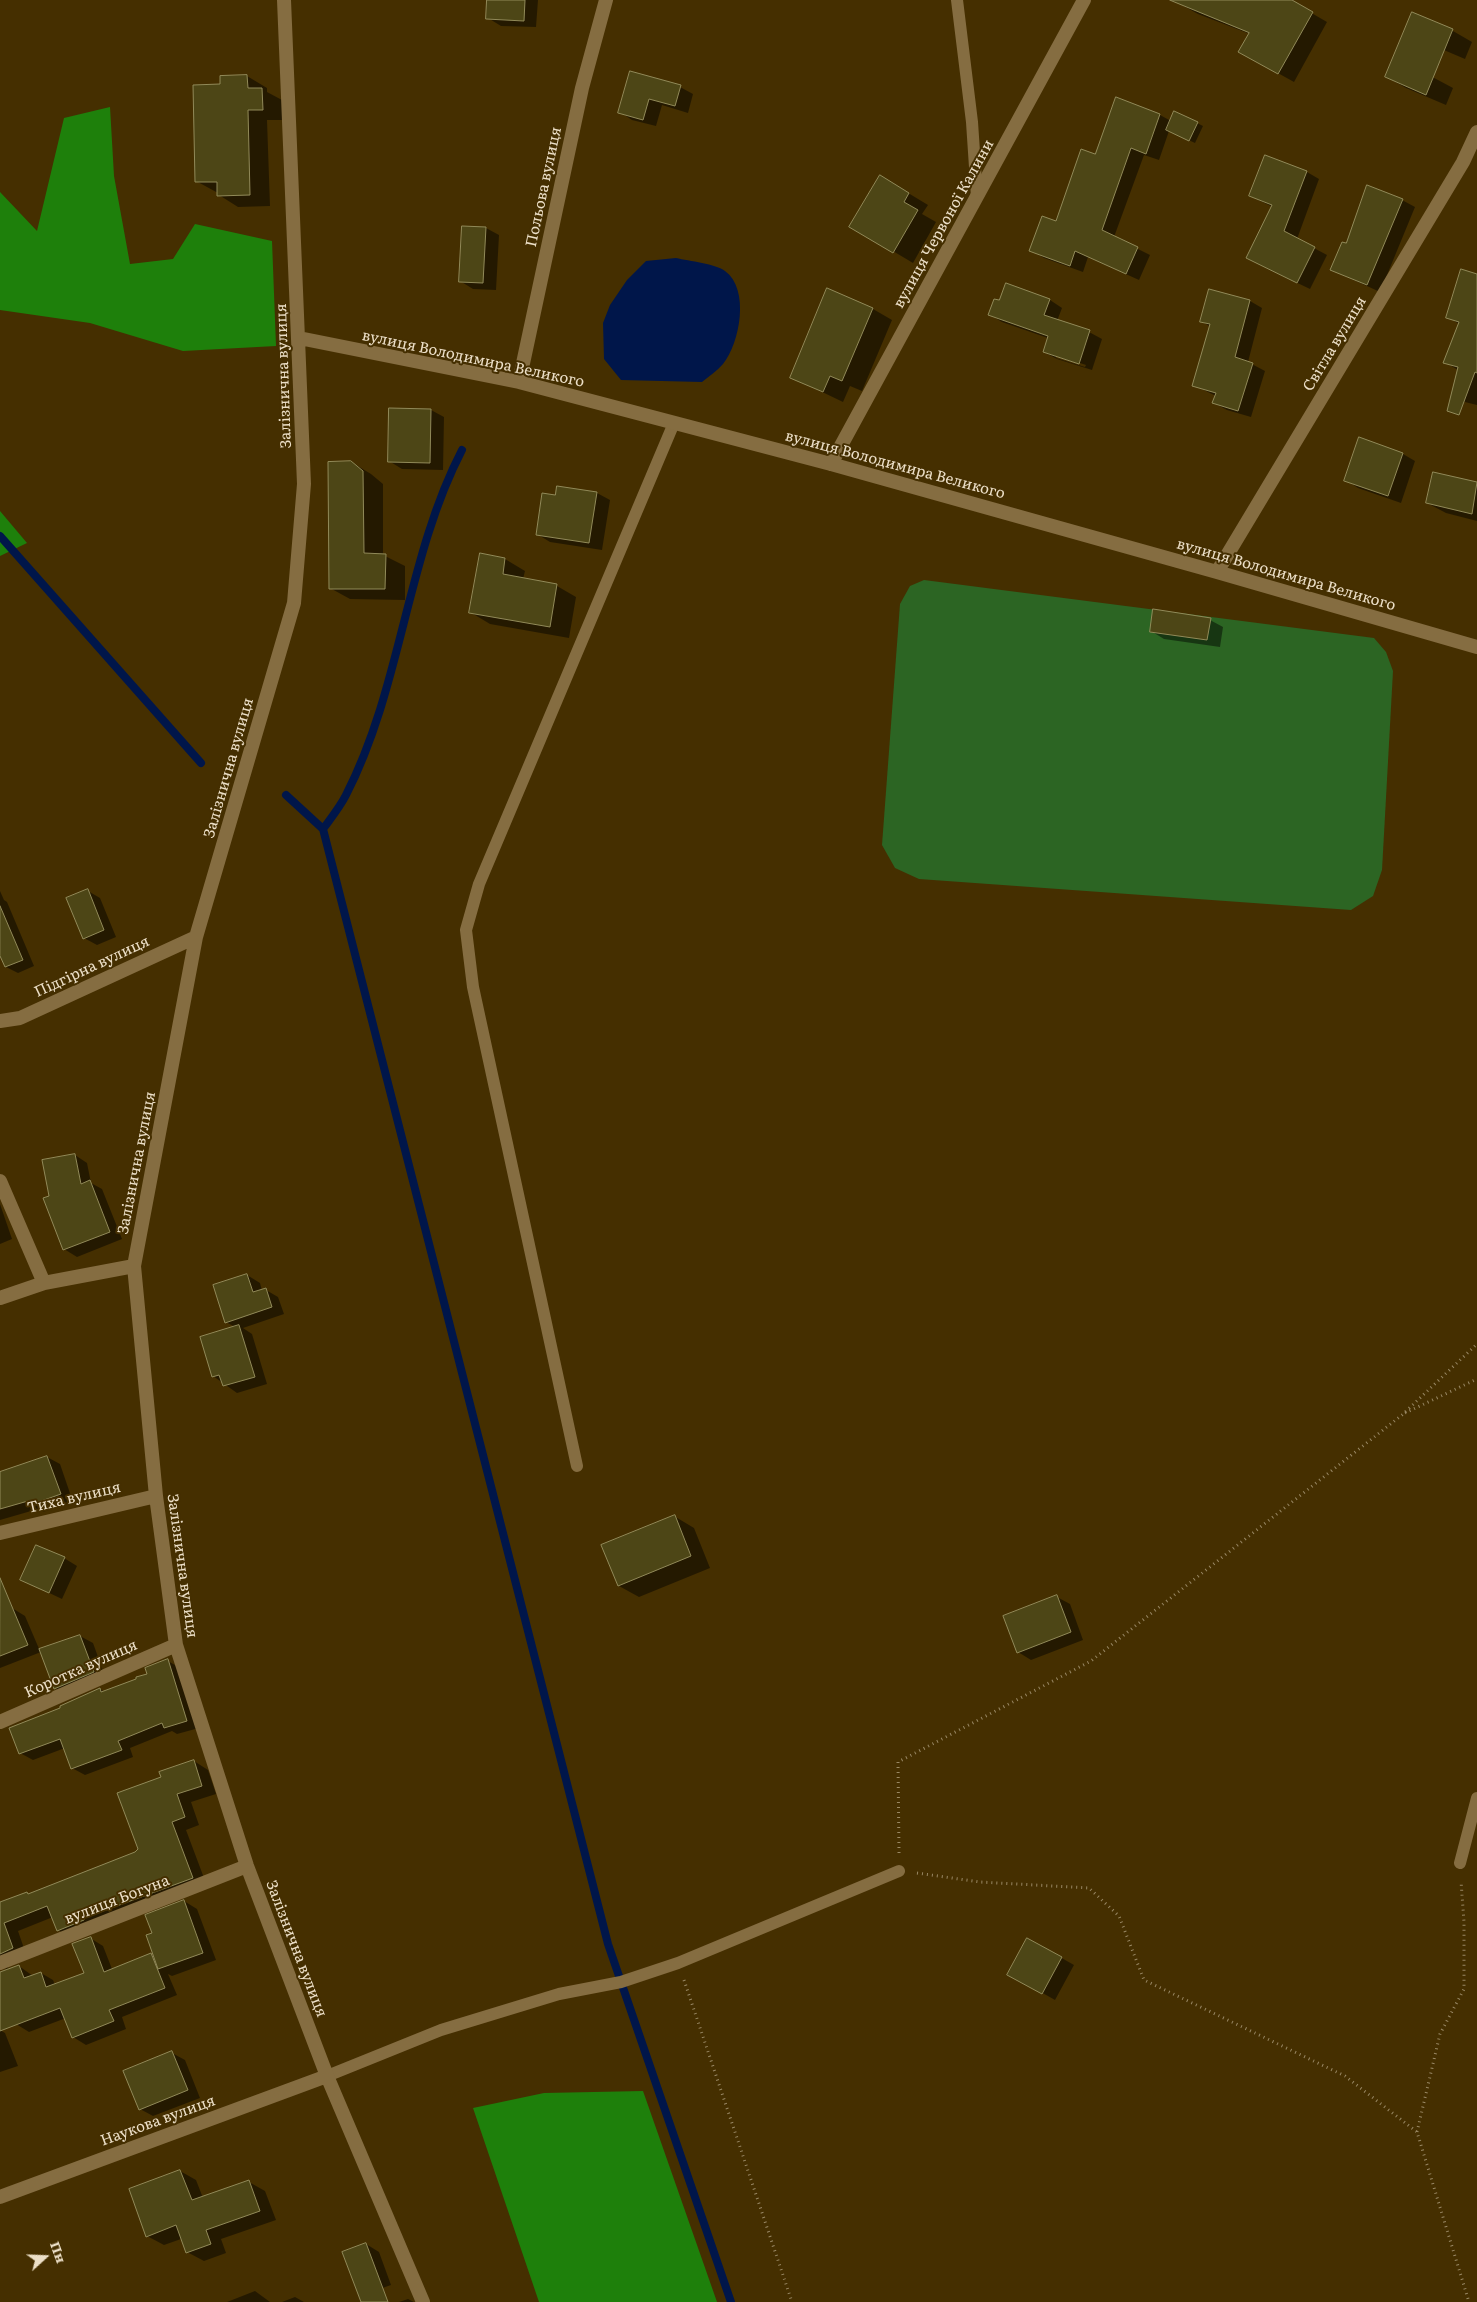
<!DOCTYPE html>
<meta charset="utf-8">
<style>
body{margin:0}
#map{position:relative;width:1477px;height:2302px;overflow:hidden;background:#452f00;font-family:Literata,serif}
canvas{display:block}
.north{position:absolute;left:20px;top:2232px;width:50px;height:50px;-webkit-text-stroke:4px #452f00;paint-order:stroke;rotate:70deg;font-size:14px;font-weight:700;line-height:20px;text-align:center;color:#ecdfc7}
.north::after{content:'';display:block;margin:auto;width:18px;height:22px;background:#ecdfc7;clip-path:polygon(50% 0,100% 100%,50% 72%,0 100%)}
</style>
<div id="map">
<canvas width="1477" height="2302"></canvas>
<div class="north">Пн</div>
</div>
<script>
const ctx = document.querySelector('canvas').getContext('2d');
ctx.lineJoin = 'round';
function fillPath(path, color) { ctx.fillStyle = color; ctx.fill(path, 'evenodd'); }
function strokePath(path, color, width, dash) { ctx.strokeStyle = color; ctx.lineWidth = width; ctx.lineCap = dash ? 'butt' : 'round'; ctx.setLineDash(dash || []); ctx.stroke(path); }
function label(font, color, halo, rows, align = 'center') {
  ctx.font = font + ' Literata,serif'; ctx.lineWidth = 4; ctx.setLineDash([]); ctx.textBaseline = 'middle'; ctx.strokeStyle = halo; ctx.fillStyle = color; for (const [text, x, y, turn = 0] of rows) {
    ctx.save(); ctx.translate(x, y); ctx.rotate((+turn || 0) * Math.PI / 180); ctx.textAlign = isNaN(turn) ? turn : align; if (halo) ctx.strokeText(text, 0, 0); ctx.fillText(text, 0, 0); ctx.restore();
  }
}
fillPath(new Path2D(`
 M 924,580 L 1374,638 L 1386,652 L 1393,671 L 1382,870 L 1373,896 L 1351,910 L 919,879 L 895,868 L 882,845 L 900,604 L 910,586 Z`), '#2c6523');
fillPath(new Path2D(`
 M 110,107 L 114,176 L 130,264 L 173,259 L 195,224 L 272,241 L 276,346 L 183,351 L 90,323 L 0,310 L 0,192 L 37,231 L 64,118 Z
 M 0,511 L 27,543 L 0,556 Z
 M 643,2091 L 717,2302 L 539,2302 L 473,2108 L 544,2093 Z`), '#1e800b');
fillPath(new Path2D(`
 M 676,258 C 689,261 716,264 725,271 C 750,289 740,343 723,364 C 717,371 709,376 702,382 L 621,380 L 604,359 L 603,323 L 610,305 L 627,280 L 646,261 Z`), '#00164a');
fillPath(new Path2D(`
 M 488,0 L 538,0 L 536,27 L 501,26 L 488,18 Z
 M 1184,0 L 1289,0 L 1327,22 L 1294,82 L 1240,52 L 1250,34 L 1198,14 L 1182,5 Z
 M 1413,14 L 1453,31 L 1472,42 L 1465,59 L 1425,42 Z
 M 1395,57 L 1453,88 L 1446,105 L 1406,88 L 1387,77 Z
 M 631,72 L 680,87 L 693,94 L 688,113 L 662,105 L 656,126 L 632,120 L 620,112 Z
 M 247,76 L 267,88 L 267,92 L 282,100 L 282,120 L 267,120 L 270,206 L 238,207 L 219,195 L 218,193 L 196,181 L 221,86 Z
 M 1117,99 L 1160,115 L 1171,121 L 1197,123 L 1203,126 L 1195,143 L 1169,131 L 1159,160 L 1144,155 L 1114,237 L 1150,255 L 1139,280 L 1088,257 L 1083,272 L 1044,258 L 1031,250 L 1057,222 L 1096,156 Z
 M 1307,172 L 1319,179 L 1297,239 L 1327,255 L 1310,289 L 1260,265 L 1273,207 L 1250,196 Z
 M 880,176 L 928,205 L 922,214 L 936,222 L 913,263 L 851,226 Z
 M 1402,200 L 1415,207 L 1380,292 L 1332,270 L 1346,245 Z
 M 486,228 L 499,235 L 496,290 L 473,289 L 460,281 Z
 M 1477,275 L 1477,405 L 1465,402 L 1452,394 L 1458,370 L 1445,362 L 1459,324 L 1448,317 Z
 M 828,290 L 873,309 L 892,320 L 862,391 L 850,386 L 843,402 L 791,377 Z
 M 1050,300 L 1062,308 L 1057,321 L 1089,332 L 1102,339 L 1092,370 L 1057,359 L 1044,352 L 1048,338 L 1002,322 L 989,314 L 1000,302 ZM 1056,355 L 1086,365 L 1085,367 L 1056,358 Z
 M 1250,301 L 1262,308 L 1248,362 L 1265,371 L 1251,417 L 1227,410 L 1214,403 L 1216,396 L 1194,385 L 1211,327 L 1201,321 Z
 M 391,409 L 431,410 L 444,417 L 443,470 L 402,469 L 389,461 Z
 M 1403,454 L 1415,461 L 1401,503 L 1358,488 L 1346,480 Z
 M 351,462 L 371,474 L 383,484 L 383,555 L 405,566 L 405,600 L 350,599 L 330,588 Z
 M 1434,473 L 1477,483 L 1477,521 L 1446,513 L 1427,503 Z
 M 597,493 L 610,500 L 602,550 L 550,542 L 537,534 L 556,497 Z
 M 481,555 L 505,559 L 525,571 L 523,579 L 557,586 L 576,597 L 569,638 L 490,624 L 470,612 Z
 M 1210,620 L 1223,627 L 1220,647 L 1164,639 L 1151,631 Z
 M 0,891 L 4,900 L 7,902 L 34,966 L 18,973 L 6,967 L 0,953 Z
 M 88,891 L 100,898 L 116,937 L 97,945 L 84,938 Z
 M 75,1155 L 87,1163 L 91,1183 L 102,1189 L 122,1239 L 77,1257 L 64,1249 L 51,1196 Z
 M 0,1204 L 12,1239 L 0,1244 Z
 M 247,1275 L 260,1283 L 262,1291 L 266,1290 L 278,1297 L 284,1314 L 243,1328 L 252,1334 L 267,1384 L 237,1393 L 213,1376 L 235,1327 L 226,1322 Z
 M 47,1457 L 60,1464 L 73,1502 L 43,1512 L 38,1509 L 0,1520 L 0,1486 Z
 M 674,1516 L 694,1528 L 710,1568 L 639,1597 L 619,1586 L 603,1546 Z
 M 64,1558 L 77,1566 L 62,1599 L 22,1580 Z
 M 1057,1597 L 1070,1604 L 1083,1640 L 1031,1660 L 1018,1652 Z
 M 12,1608 L 25,1616 L 40,1651 L 80,1636 L 93,1643 L 106,1679 L 67,1696 L 55,1688 L 41,1652 L 0,1668 L 0,1613 Z
 M 168,1661 L 180,1668 L 199,1728 L 177,1734 L 172,1731 L 130,1748 L 133,1757 L 85,1775 L 72,1768 L 65,1748 L 33,1760 L 20,1753 L 62,1709 L 100,1689 L 105,1692 L 148,1674 Z
 M 194,1761 L 208,1770 L 216,1794 L 191,1802 L 199,1825 L 186,1830 L 207,1886 L 73,1939 L 58,1930 L 53,1917 L 18,1931 L 27,1957 L 11,1963 L 7,1969 L 0,1967 L 0,1906 L 27,1893 L 29,1894 L 135,1853 L 140,1850 L 162,1777 Z
 M 184,1901 L 197,1909 L 216,1960 L 172,1976 L 168,1974 L 177,1995 L 122,2017 L 126,2029 L 86,2045 L 73,2037 L 66,2018 L 29,2032 L 16,2024 L 0,1982 L 0,1972 L 19,1966 L 33,1976 L 41,1973 L 53,1980 L 55,1985 L 86,1974 L 90,1938 L 103,1946 L 112,1969 L 151,1954 L 155,1957 L 153,1934 Z
 M 1028,1939 L 1074,1965 L 1055,2000 L 1009,1974 Z
 M 0,2030 L 5,2033 L 18,2066 L 0,2072 Z
 M 172,2053 L 185,2060 L 200,2098 L 153,2116 L 140,2109 Z
 M 180,2171 L 196,2180 L 203,2198 L 249,2182 L 265,2191 L 276,2220 L 221,2239 L 226,2253 L 204,2261 L 187,2252 L 181,2239 L 164,2245 L 147,2236 Z
 M 366,2244 L 379,2252 L 391,2285 L 371,2292 Z
 M 255,2291 L 270,2302 L 227,2302 Z
 M 295,2297 L 304,2302 L 282,2302 Z
 M 408,2299 L 414,2302 L 399,2302 Z`), '#0007');
strokePath(new Path2D(`
 M 0,536 L 201,763
 M 286,795 L 323,829 L 608,1944 L 731,2302
 M 323,829 C 331,818 340,807 346,795 C 402,686 406,558 462,450`), '#00164a', 8);
const building = new Path2D(`
 M 487,0 L 525,0 L 524,21 L 486,19 Z
 M 1170,0 L 1292,0 L 1313,12 L 1278,74 L 1238,52 L 1249,33 Z
 M 1412,12 L 1453,29 L 1426,95 L 1385,77 Z
 M 630,71 L 681,85 L 675,106 L 649,99 L 643,120 L 618,113 Z
 M 247,75 L 248,88 L 262,88 L 263,110 L 248,110 L 250,195 L 217,196 L 217,182 L 195,182 L 193,85 L 220,84 L 220,76 Z
 M 1116,97 L 1160,114 L 1146,154 L 1131,148 L 1102,230 L 1138,247 L 1126,274 L 1075,251 L 1070,266 L 1029,251 L 1042,216 L 1056,221 L 1081,149 L 1095,154 Z
 M 1174,111 L 1198,122 L 1189,141 L 1166,130 Z
 M 1265,155 L 1307,171 L 1284,231 L 1315,247 L 1297,283 L 1246,258 L 1272,205 L 1249,196 Z
 M 880,175 L 909,193 L 904,202 L 918,210 L 893,253 L 849,227 Z
 M 1367,185 L 1403,199 L 1367,285 L 1330,270 L 1342,242 L 1346,243 Z
 M 462,226 L 486,227 L 483,283 L 459,282 Z
 M 1461,269 L 1477,274 L 1477,373 L 1475,372 L 1459,415 L 1447,411 L 1458,367 L 1443,363 L 1459,322 L 1446,318 Z
 M 1006,283 L 1050,299 L 1044,315 L 1090,330 L 1079,364 L 1043,352 L 1048,336 L 988,315 L 994,299 L 999,300 Z
 M 827,288 L 873,308 L 842,381 L 830,376 L 823,392 L 790,378 Z
 M 1209,289 L 1250,300 L 1235,357 L 1253,363 L 1238,411 L 1212,403 L 1216,393 L 1192,386 L 1210,324 L 1200,322 Z
 M 389,408 L 431,409 L 430,463 L 388,462 Z
 M 1359,437 L 1403,453 L 1388,496 L 1344,481 Z
 M 351,461 L 363,471 L 364,553 L 386,554 L 385,589 L 329,589 L 328,462 Z
 M 1433,472 L 1477,482 L 1472,514 L 1426,503 Z
 M 557,486 L 597,492 L 589,543 L 536,535 L 542,493 L 555,495 Z
 M 480,553 L 505,558 L 503,574 L 557,584 L 550,627 L 469,613 Z
 M 1153,609 L 1211,618 L 1207,640 L 1150,632 Z
 M 88,889 L 104,930 L 83,939 L 66,898 Z
 M 0,906 L 23,960 L 5,967 L 0,956 Z
 M 75,1154 L 81,1184 L 90,1180 L 110,1232 L 63,1250 L 43,1198 L 49,1196 L 42,1160 Z
 M 247,1274 L 253,1292 L 266,1288 L 272,1307 L 225,1323 L 213,1285 Z
 M 239,1325 L 255,1377 L 223,1386 L 219,1375 L 212,1377 L 200,1337 Z
 M 47,1456 L 61,1494 L 30,1505 L 28,1501 L 0,1509 L 0,1472 Z
 M 675,1515 L 691,1556 L 618,1586 L 601,1545 Z
 M 36,1545 L 65,1557 L 49,1593 L 20,1580 Z
 M 0,1578 L 28,1645 L 0,1656 Z
 M 1057,1595 L 1071,1632 L 1017,1653 L 1003,1616 Z
 M 80,1635 L 94,1672 L 54,1689 L 39,1649 Z
 M 168,1659 L 187,1721 L 164,1728 L 162,1723 L 118,1741 L 122,1750 L 71,1769 L 60,1739 L 19,1754 L 9,1728 L 60,1708 L 60,1706 L 100,1688 L 101,1692 L 136,1679 L 136,1677 L 147,1674 L 145,1668 Z
 M 194,1760 L 202,1786 L 177,1794 L 185,1817 L 172,1822 L 193,1878 L 84,1918 L 84,1920 L 57,1931 L 47,1906 L 4,1923 L 13,1948 L 0,1954 L 0,1902 L 27,1892 L 28,1894 L 135,1852 L 138,1849 L 117,1793 L 161,1777 L 159,1772 Z
 M 184,1900 L 203,1953 L 158,1969 L 146,1935 L 152,1933 L 145,1915 Z
 M 91,1937 L 104,1972 L 151,1953 L 165,1988 L 109,2010 L 114,2021 L 72,2038 L 60,2008 L 0,2031 L 0,1972 L 19,1965 L 24,1978 L 41,1972 L 46,1987 L 84,1973 L 72,1944 Z
 M 1027,1938 L 1062,1957 L 1042,1994 L 1007,1975 Z
 M 172,2051 L 188,2090 L 139,2110 L 123,2071 Z
 M 180,2170 L 192,2200 L 249,2180 L 260,2211 L 206,2230 L 211,2244 L 186,2253 L 176,2225 L 146,2237 L 129,2189 Z
 M 366,2243 L 388,2302 L 361,2302 L 342,2252 Z`);
fillPath(building, '#4d4616');
strokePath(building, '#918a59', 1);
strokePath(new Path2D(`
 M 1405,1413 L 1477,1379
 M 899,1853 L 898,1762 L 1091,1661 L 1402,1415 L 1477,1344
 M 917,1873 L 980,1882 L 1089,1888 L 1119,1916 L 1144,1980 L 1345,2076 L 1417,2132 L 1469,2302
 M 684,1980 L 792,2302
 M 1417,2132 L 1440,2034 L 1464,1989 L 1464,1922 L 1461,1881`), '#998864', 3, [1, 4]);
strokePath(new Path2D(`
 M 957,0 L 972,122 L 977,197
 M 577,1466 L 473,987 L 466,930 L 479,884 L 674,423
 M 1460,1863 L 1477,1798
 M 327,2076 L 441,2030 L 559,1994 L 621,1982 L 678,1963 L 899,1871`), '#856d41', 12);
strokePath(new Path2D(`
 M 284,0 L 304,484 L 294,603 L 196,937 L 134,1266 L 156,1496 L 176,1645 L 247,1866 L 327,2076 L 423,2302
 M 299,338 L 519,382 L 831,464 L 1217,572 L 1477,647
 M 519,382 L 582,88 L 606,0
 M 831,464 L 1084,0
 M 1217,572 L 1463,162 L 1477,132
 M 0,1021 L 20,1018 L 196,937
 M 0,1181 L 44,1283
 M 0,1298 L 44,1283 L 134,1266
 M 0,1533 L 156,1496
 M 0,1722 L 176,1645
 M 0,1963 L 247,1866
 M 0,2197 L 327,2076`), '#856d41', 14);
label('15px', '#ecdfc7', '#452f00', [
 ["Польова вулиця",544,187,-78],
 ["вулиця Червоної Калини",944,224,-61],
 ["Світла вулиця",1335,344,-59],
 ["вулиця Володимира Великого",473,359,12],
 ["Залізнична вулиця",284,376,-92],
 ["вулиця Володимира Великого",895,465,15],
 ["вулиця Володимира Великого",1286,575,16],
 ["Залізнична вулиця",229,768,-74],
 ["Підгірна вулиця",92,967,-25],
 ["Залізнична вулиця",137,1163,-79],
 ["Тиха вулиця",74,1498,-13],
 ["Залізнична вулиця",182,1566,82],
 ["Коротка вулиця",81,1669,-24],
 ["вулиця Богуна",117,1900,-21],
 ["Залізнична вулиця",296,1949,69],
 ["Наукова вулиця",158,2121,-20]
]);
</script>
